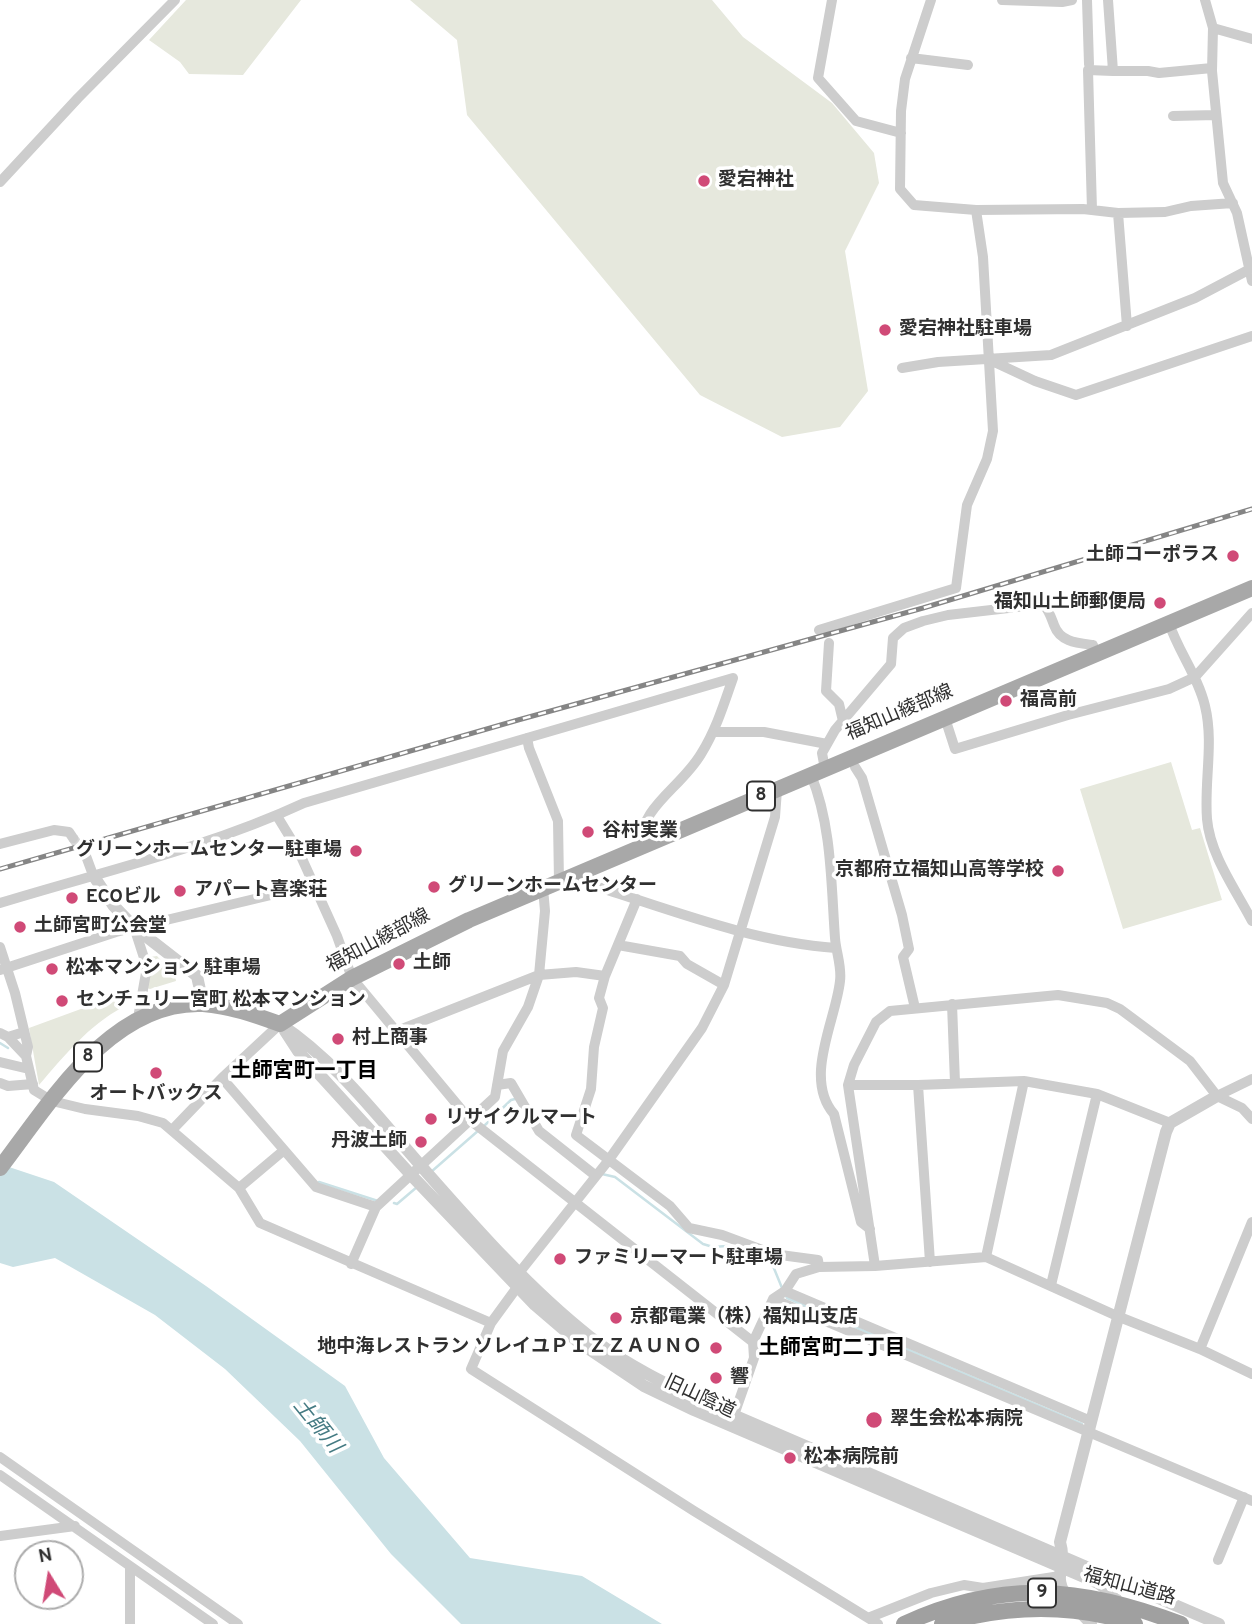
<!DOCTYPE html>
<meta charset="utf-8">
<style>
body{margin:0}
#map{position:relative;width:1252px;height:1624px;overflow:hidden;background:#fff;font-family:Overpass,sans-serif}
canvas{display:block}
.north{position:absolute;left:14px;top:1540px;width:70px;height:70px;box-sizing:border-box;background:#fff;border:2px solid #acacac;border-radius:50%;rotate:349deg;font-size:19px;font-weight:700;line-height:28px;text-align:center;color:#303030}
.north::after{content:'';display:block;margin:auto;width:24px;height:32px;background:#d04a77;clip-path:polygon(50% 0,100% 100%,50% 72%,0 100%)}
</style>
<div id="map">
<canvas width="1252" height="1624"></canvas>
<div class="north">N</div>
</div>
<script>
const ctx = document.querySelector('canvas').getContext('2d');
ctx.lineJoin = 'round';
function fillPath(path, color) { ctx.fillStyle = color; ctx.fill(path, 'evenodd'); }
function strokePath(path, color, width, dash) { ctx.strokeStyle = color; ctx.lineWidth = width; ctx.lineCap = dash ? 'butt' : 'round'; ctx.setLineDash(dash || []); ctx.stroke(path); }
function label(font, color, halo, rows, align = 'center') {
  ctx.font = font + ' Overpass,"Noto Sans JP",sans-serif'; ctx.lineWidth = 7; ctx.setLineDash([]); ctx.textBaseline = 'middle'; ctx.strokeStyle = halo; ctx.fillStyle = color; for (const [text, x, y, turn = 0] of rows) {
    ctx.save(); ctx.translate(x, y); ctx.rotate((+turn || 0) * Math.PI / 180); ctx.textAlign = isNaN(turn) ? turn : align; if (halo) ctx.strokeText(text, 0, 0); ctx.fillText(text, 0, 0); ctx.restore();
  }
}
fillPath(new Path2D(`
 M 186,0 L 301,0 L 243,75 L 189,74 L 180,62 L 149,40 Z
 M 410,0 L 712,0 L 743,37 L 832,103 L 874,153 L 879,183 L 845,251 L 868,391 L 840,427 L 782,437 L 700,395 L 467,115 L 457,40 Z
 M 1171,762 L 1192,830 L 1200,828 L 1222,900 L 1123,929 L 1080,789 Z
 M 157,956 L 175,976 L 176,981 L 150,989 L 147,988 L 150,957 Z
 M 119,995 L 123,1007 C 88,1026 65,1055 39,1085 L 29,1028 Z`), '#e6e8dd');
fillPath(new Path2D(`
 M 0,1164 L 54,1182 L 206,1286 L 345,1386 L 384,1458 L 470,1558 L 582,1576 L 662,1624 L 461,1624 L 391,1554 L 300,1441 L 225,1369 L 155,1315 L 55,1258 L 13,1267 L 0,1263 Z`), '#cae1e5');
strokePath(new Path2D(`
 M 0,1043 L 8,1048
 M 484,1126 L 511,1100 L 515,1099
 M 431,1172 L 479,1130
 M 602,1174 L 615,1177 L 703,1244 L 713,1247 L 727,1246 L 771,1261 L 782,1288
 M 319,1182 L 378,1201
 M 394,1203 L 397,1204 L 417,1187
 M 785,1294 L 787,1298 L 1082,1424`), '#cae1e5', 2.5);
strokePath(new Path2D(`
 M 73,838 L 86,856`), '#d6d6d6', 10, [10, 5]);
strokePath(new Path2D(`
 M 832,0 L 818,78 L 856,121 L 901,133
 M 931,0 L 905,79 L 901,111 L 900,189 L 914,205 L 976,210 L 1083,209 L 1118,213 L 1165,212 L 1191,206 L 1233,203
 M 1002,0 L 1062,2 L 1072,0
 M 1087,0 L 1089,64
 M 1205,0 L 1213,28 L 1212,71 L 1223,183 L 1237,213 L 1252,281
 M 1213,28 L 1252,39
 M 911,58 L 968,65
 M 1113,71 L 1148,71 L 1159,73 L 1212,68
 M 1173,116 L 1216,115
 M 0,182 L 78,98 L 175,0
 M 1092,210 L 1088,70 L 1113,71 L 1108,0
 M 1118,213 L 1127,326
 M 990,360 L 1035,381 L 1076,395 L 1252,336
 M 902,368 L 938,362 L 1051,355 L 1195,298 L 1252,268
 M 1169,623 C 1178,651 1198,676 1205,706 C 1214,743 1204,781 1207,819 C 1210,855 1236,890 1252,921
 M 819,630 L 956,588 L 967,505 L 987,459 L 993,431 L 983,257 L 976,210
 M 829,643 L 826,691 L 839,704 L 843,721
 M 945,718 L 955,749 L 1068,715 L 1169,689 L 1195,677 L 1252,613
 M 715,732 L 764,732 L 827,744
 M 527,738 L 529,748 L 558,821 L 559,882
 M 855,767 L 862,778 L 902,915 L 909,949 L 903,957 L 915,1008
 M 825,769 L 822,753 L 835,730 L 891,664 L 893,638 L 904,628 L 923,621 L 948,615 L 1043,604 C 1049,610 1051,617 1054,625 C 1060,642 1077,643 1093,645 L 1096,654
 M 811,775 C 832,826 831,884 835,938 C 836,952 842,967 840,981 C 836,1020 803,1078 834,1114 L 861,1222 L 870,1229
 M 777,790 L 775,817 L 724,985 L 702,1028 L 608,1161 L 519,1273 L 518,1286 L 491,1323 L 471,1369 L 694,1511 L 878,1624
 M 277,816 L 299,852 L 337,936 L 352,978 L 470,1120 L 753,1342
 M 0,844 L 54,830 L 69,832 L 73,838
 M 86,856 L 93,875
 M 584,871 L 587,881 L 595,886 C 674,911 753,942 836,948
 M 0,903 C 101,872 207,848 304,803 L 733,678 C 724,704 716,730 701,754 C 680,789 641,805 639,848
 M 134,927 L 147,967 L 138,1018
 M 618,945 L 680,956 L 687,964 L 724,985
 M 0,947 L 15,993 L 28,1047 L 26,1056 L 34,1090 L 52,1101 L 85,1109 L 138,1116 L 163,1123 L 239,1188 L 260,1223 L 491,1323
 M 0,970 L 116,932 L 313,885
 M 605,976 L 599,998 L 603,1008 L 594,1047 L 591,1089 L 576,1135 L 670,1206 L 689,1228 L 722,1235 L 773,1254 L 818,1260 L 819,1267
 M 952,1004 L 955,1083
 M 397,1031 L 539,975 L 576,972 L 605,976 L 637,899
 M 0,1033 L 8,1037 L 24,1032
 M 8,1037 L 26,1056
 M 0,1062 L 29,1069
 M 222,1078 L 316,1187 L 376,1207
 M 0,1083 L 8,1086 L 33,1084
 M 497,1085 L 511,1083 L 539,1131 L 596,1176
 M 848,1085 L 918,1085 L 1024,1081 L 1097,1094 L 1170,1123
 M 918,1085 L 930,1262
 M 1217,1096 L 1252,1079
 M 173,1129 L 222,1078 L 280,1024
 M 239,1188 L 283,1151
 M 986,1257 L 1024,1081
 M 351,1264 L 376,1207 L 495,1097 L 503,1051 L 528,1007 L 539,975 L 545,911 L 543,888
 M 875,1266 L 848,1085 L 854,1065 L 876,1022 L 890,1011 L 1058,995 L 1107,1003 L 1120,1009 L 1190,1061 L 1217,1096 L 1242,1108 L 1252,1119
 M 1051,1285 L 1097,1094
 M 785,1291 L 1091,1421
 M 773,1299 L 1252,1501
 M 1200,1349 L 1252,1222
 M 734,1415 L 754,1358 L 753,1342 L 773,1299 L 785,1291 L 796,1274 L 819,1267 L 875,1266 L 986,1257 L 1117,1316 L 1200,1349 L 1252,1374
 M 0,1457 L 238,1624
 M 0,1475 L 213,1624
 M 0,1536 L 75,1526
 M 1218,1560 L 1244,1497
 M 868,1618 L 931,1593 L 964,1585 L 983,1588 L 1060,1576
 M 130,1624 L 130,1566`), '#cdcdcd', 10);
strokePath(new Path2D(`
 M 93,875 L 113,905 L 134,927 L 197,976 L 203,1004
 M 280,1024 C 336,1061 378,1117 422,1167 C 474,1226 528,1288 590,1337 C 626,1365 668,1385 710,1405 L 1219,1624
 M 285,1031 L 298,1051 L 412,1176 L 535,1305 L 577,1341 L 644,1386 L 694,1410 L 1098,1583 L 1113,1594 L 1122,1609
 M 1091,1624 C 1081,1611 1058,1594 1060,1576 C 1061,1563 1064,1556 1060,1542 L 1166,1132 L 1170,1123 L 1217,1096`), '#cdcdcd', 12);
strokePath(new Path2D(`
 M 0,1168 C 50,1103 111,1000 203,1004 C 230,1006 255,1015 280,1024 L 352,978 L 469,920 L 1252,588`), '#a8a8a8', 16);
const rail = new Path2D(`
 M 0,869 L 518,720 L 923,608 L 1252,509`);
strokePath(rail, '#858585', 5);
strokePath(rail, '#fff', 2.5, [8]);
strokePath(new Path2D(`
 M 904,1624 C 1002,1579 1082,1586 1181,1624
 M 942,1624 C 1006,1605 1071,1603 1135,1624`), '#a0a0a0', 16);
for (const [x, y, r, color] of [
 [704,181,7,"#d04a77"],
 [885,330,7,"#d04a77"],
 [1233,556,7,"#d04a77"],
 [1160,603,7,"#d04a77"],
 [1006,701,7,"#d04a77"],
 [588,832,7,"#d04a77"],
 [356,851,7,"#d04a77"],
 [1058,871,7,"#d04a77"],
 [434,887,7,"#d04a77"],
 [180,891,7,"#d04a77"],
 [72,898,7,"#d04a77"],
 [20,927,7,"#d04a77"],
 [399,964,7,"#d04a77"],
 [52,969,7,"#d04a77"],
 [62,1001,7,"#d04a77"],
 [338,1039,7,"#d04a77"],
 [156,1073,7,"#d04a77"],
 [431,1119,7,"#d04a77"],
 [421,1142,7,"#d04a77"],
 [560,1259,7,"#d04a77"],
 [616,1318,7,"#d04a77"],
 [716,1348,7,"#d04a77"],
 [716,1378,7,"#d04a77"],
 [874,1420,9,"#d04a77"],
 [790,1458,7,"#d04a77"]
]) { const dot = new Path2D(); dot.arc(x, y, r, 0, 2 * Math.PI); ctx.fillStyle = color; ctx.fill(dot); strokePath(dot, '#fff', 2.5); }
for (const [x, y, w] of [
 [761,796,28],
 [88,1057,28],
 [1042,1593,28]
]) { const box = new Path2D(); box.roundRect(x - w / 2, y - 14.5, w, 29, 5); ctx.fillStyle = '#fff'; ctx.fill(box); strokePath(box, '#303030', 2); }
label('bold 18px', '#303030', null, [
 ["8",761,796],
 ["8",88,1057],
 ["9",1042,1593]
]);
label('bold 19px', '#303030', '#fff', [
 ["愛宕神社",718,181],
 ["愛宕神社駐車場",899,330],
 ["土師コーポラス",1219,556,"right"],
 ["福知山土師郵便局",1146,603,"right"],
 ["福高前",1020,701],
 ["谷村実業",602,832],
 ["グリーンホームセンター駐車場",342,851,"right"],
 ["京都府立福知山高等学校",1044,871,"right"],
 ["グリーンホームセンター",448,887],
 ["アパート喜楽荘",194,891],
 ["ECOビル",86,898],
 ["土師宮町公会堂",34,927],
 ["土師",413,964],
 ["松本マンション 駐車場",66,969],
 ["センチュリー宮町 松本マンション",76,1001],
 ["村上商事",352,1039],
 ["オートバックス",156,1095,"center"],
 ["リサイクルマート",445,1119],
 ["丹波土師",407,1142,"right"],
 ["ファミリーマート駐車場",574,1259],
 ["京都電業（株）福知山支店",630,1318],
 ["地中海レストラン ソレイユＰＩＺＺＡＵＮＯ",702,1348,"right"],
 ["響",730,1378],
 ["翠生会松本病院",890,1420],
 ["松本病院前",804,1458]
], 'left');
label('19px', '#303030', '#fff', [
 ["福知山綾部線",900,714,-23],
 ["福知山綾部線",379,942,-28],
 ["旧山陰道",699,1398,25],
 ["福知山道路",1129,1588,15]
]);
label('bold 21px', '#000', '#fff', [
 ["土師宮町一丁目",304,1073],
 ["土師宮町二丁目",832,1350]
]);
label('italic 21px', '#457b83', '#fff', [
 ["土師川",316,1427,51]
]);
</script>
